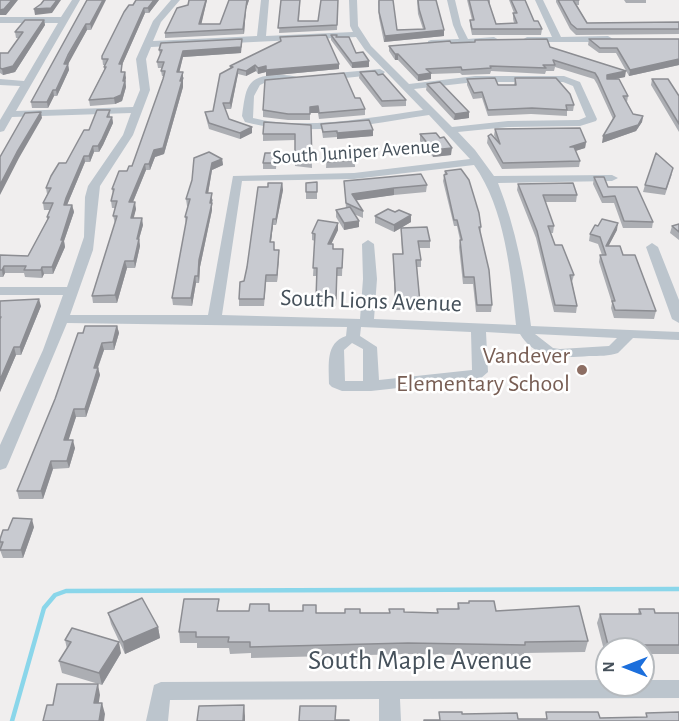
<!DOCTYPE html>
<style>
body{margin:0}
#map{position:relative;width:679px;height:721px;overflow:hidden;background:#f0eeee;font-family:"Alegreya Sans",sans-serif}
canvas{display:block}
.north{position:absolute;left:595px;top:637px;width:60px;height:60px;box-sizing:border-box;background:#fff;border:2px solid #b5b9bd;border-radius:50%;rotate:270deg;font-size:16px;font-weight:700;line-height:24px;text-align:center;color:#46515b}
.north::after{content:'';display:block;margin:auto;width:21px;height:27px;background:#1c6fdc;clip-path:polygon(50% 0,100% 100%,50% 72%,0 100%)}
</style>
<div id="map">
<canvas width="679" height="721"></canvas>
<div class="north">N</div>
</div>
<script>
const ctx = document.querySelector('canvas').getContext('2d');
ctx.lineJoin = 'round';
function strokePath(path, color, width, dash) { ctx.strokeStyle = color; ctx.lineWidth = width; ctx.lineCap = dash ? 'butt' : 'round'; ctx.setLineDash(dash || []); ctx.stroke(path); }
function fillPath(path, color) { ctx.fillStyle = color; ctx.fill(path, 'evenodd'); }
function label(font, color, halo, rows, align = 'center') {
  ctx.font = font + ' "Alegreya Sans",sans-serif'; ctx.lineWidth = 5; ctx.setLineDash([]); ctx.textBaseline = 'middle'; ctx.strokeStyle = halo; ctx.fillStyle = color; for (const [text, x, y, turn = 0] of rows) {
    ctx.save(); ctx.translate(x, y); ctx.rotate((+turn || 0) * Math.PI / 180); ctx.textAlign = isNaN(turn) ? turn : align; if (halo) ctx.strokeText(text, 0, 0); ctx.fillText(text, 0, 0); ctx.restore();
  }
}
strokePath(new Path2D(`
 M 12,721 L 44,608 L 55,595 L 66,591 L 679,589`), '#8ad6ea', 4.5);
fillPath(new Path2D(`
 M 72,0 L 80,0 L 16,111 L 133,107 L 140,90 L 136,59 L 153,21 L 171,0 L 180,0 L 161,22 L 153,41 L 257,36 L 261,0 L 269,0 L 266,36 L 353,32 L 350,26 L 349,0 L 357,0 L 358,26 L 371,46 L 409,84 L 475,76 L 564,76 L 580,82 L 597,119 L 596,121 L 580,126 L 508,127 L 458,132 L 475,150 L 494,176 L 612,175 L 618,178 L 612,181 L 498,183 C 516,229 525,277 531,326 L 679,332 L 679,340 L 633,338 L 618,353 C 609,356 599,356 589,356 C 562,358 536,360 520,334 L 486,332 L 488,372 L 480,379 L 371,391 L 342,391 L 332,387 L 329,384 C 329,365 325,343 346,336 L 347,327 L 67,323 L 8,464 L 6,468 L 0,470 L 0,445 L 43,350 L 63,295 L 0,295 L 0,287 L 67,287 L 84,237 L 85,197 L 88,186 L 123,135 L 131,113 L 12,117 L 4,131 L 0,132 L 0,120 L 20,86 L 0,85 L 0,79 L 24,81 L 58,23 L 0,23 L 0,17 L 61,17 ZM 356,37 L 365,50 L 423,110 C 372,117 304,131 253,118 L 254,96 L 260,85 C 273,78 290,86 301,79 C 295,75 285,75 278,75 C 245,75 246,90 242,116 L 245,122 C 304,138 370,124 429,115 L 470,159 L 354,173 L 233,176 L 208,315 L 70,315 L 93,250 L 100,186 L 133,135 L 150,90 L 146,59 L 151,47 ZM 475,82 L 563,82 L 573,86 L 586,117 L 579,120 L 508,121 L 452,127 L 414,89 ZM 474,165 C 505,208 511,274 516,325 L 374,319 L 377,279 L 374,244 L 368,240 L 362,244 L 363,279 L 360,319 L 222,315 L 242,181 L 354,179 ZM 361,327 L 471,332 L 472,370 L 379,380 L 377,347 L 360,336 ZM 535,334 L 617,338 L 609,346 L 560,349 L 553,348 ZM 352,343 L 363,349 L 363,381 L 345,381 L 344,350 Z
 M 447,0 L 455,0 L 461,25 L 468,39 L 494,37 L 499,40 L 497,42 L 428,45 L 428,41 L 431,40 L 459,39 L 453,25 Z
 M 535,0 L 543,0 L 561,37 L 608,36 L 613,39 L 608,42 L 524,42 L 522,40 L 527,37 L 552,37 Z
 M 380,69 L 385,72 L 383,74 L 326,80 L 321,77 L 326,74 Z
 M 652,243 L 658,247 L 679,300 L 679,323 L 672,319 L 646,247 Z
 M 607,680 L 607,685 L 643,685 L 643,680 L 679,680 L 679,698 L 400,699 L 401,721 L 379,721 L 379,699 L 170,700 L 168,721 L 146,721 L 154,685 L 161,682 Z`), '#bcc5cd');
fillPath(new Path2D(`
 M 87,0 L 91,30 L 87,30 L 69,61 L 68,64 L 69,70 L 57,96 L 54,96 L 48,108 L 32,108 L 31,102 Z
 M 159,0 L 149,13 L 145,13 L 122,65 L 122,72 L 125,72 L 126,87 L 122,101 L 115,104 L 90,106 L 89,100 L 104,70 L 104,67 L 105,65 L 103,65 L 102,56 L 133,5 Z
 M 189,0 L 207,0 L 201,24 L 220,24 L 229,0 L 249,0 L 246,9 L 244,34 L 165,38 L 165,33 L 188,5 Z
 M 281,0 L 300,0 L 299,21 L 318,21 L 338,0 L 337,30 L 279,33 Z
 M 378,0 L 397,30 L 423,29 L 418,14 L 417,0 L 436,0 L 444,36 L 384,42 L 379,18 Z
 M 467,0 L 490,0 L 490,5 L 496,24 L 514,23 L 513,19 L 513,13 L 514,13 L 509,0 L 525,0 L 534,21 L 542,29 L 541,35 L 472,35 L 470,25 L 470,20 L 472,20 Z
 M 556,0 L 579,0 L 579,5 L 577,5 L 587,23 L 679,22 L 679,34 L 576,35 L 570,29 L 556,2 Z
 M 624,0 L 646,0 L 646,3 L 626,3 Z
 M 44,20 L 45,25 L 15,72 L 3,75 L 0,73 L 0,53 L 8,53 L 19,38 L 16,38 L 15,32 Z
 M 331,35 L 336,37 L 356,53 L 369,67 L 352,68 L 331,40 Z
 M 280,37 L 339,69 L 266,76 L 266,72 L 258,74 L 256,71 L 246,76 L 238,74 L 231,109 L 225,109 L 229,119 L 252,127 L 252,133 L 240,139 L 209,129 L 206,118 L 205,112 L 213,111 L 230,69 L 230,66 L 281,41 Z
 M 242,39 L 241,53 L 183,57 L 179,72 L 184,78 L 182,82 L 183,87 L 164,154 L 155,157 L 150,170 L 146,170 L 133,202 L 136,209 L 133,218 L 143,225 L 139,239 L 140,246 L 135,268 L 127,268 L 117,303 L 93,303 L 92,296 L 115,223 L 113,216 L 115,208 L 112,208 L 111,201 L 113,193 L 112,189 L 132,166 L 164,76 L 162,76 L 161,71 L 162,68 L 158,68 L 157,62 L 160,56 L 159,50 Z
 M 589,39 L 679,39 L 679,65 L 629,76 L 616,53 L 599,53 L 588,45 Z
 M 475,40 L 550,47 L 625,77 L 613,79 L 628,96 L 627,102 L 633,114 L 643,116 L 642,122 L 636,131 L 602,143 L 613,119 L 597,84 L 594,79 L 555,67 L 554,71 L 546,71 L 545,74 L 491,71 L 490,74 L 462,75 L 460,73 L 431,74 L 431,79 L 418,81 L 398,60 L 395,60 L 389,51 L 389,46 L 475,42 Z
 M 360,72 L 378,75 L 406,100 L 406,106 L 382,107 L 359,78 Z
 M 515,78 L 574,105 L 573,111 L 567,111 L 567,116 L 531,114 L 488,116 L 482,98 L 473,99 L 467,85 L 467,79 L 498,85 L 514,85 Z
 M 652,79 L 679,96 L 679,132 L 651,85 Z
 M 427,84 L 469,112 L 469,118 L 454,120 L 426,90 Z
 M 355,98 L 365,109 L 365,115 L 319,119 L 318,113 L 310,113 L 310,120 L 288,120 L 263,117 L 263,110 Z
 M 110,110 L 110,117 L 112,117 L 113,123 L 103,145 L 99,152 L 94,152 L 90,162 L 85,162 L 67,205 L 72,205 L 74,212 L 64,241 L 65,247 L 53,274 L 44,274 L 42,278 L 25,277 L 24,273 L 5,273 L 3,277 L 0,277 L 0,255 L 28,256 L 47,220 L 47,217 L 50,210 L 44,210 L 43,203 L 47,194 L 46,188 L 66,163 L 89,130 Z
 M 321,124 L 373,136 L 337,139 L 337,137 L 323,138 Z
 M 311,125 L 312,168 L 295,166 L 295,140 L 263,141 L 263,134 Z
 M 495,129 L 586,142 L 585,148 L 575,151 L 580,161 L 579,167 L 502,169 L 487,143 L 488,136 L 496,140 L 494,135 Z
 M 420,134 L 451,155 L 433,157 L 420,141 Z
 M 327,151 L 355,160 L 355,167 L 326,168 Z
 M 277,153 L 276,169 L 263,169 L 263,163 Z
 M 222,159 L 223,165 L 212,170 L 208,193 L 213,200 L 212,203 L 212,210 L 200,267 L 199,283 L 196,283 L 192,306 L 173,305 L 172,298 L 186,224 L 185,217 L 188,206 L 187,206 L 186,199 L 192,180 Z
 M 445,171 L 481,227 L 480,234 L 492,305 L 491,312 L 476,312 L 473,284 L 463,284 L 459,247 L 460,240 L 457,226 L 454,226 L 443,181 Z
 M 672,174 L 665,195 L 643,192 L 645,185 Z
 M 594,177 L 608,187 L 653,222 L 652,228 L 623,228 L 614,203 L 602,203 L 593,184 Z
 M 344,181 L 427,185 L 426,192 L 394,195 L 356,200 L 363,211 L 363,218 L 354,214 L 359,221 L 359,227 L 344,230 L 336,217 L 336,210 L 346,208 Z
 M 317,182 L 317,199 L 306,199 L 306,183 Z
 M 282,183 L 283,190 L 276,225 L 273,225 L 271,242 L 275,250 L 279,250 L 277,282 L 266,282 L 264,306 L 239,306 L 239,299 L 244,281 L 247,267 L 268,187 Z
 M 518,184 L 577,195 L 576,202 L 545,202 L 554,226 L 553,233 L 551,233 L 555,245 L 574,275 L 572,282 L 577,306 L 576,313 L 554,312 L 536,238 L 517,190 Z
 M 375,216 L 411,222 L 394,232 L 375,223 Z
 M 679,224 L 679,240 L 670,233 L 672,226 Z
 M 401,228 L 430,241 L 430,248 L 419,248 L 421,260 L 421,267 L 417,267 L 420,303 L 419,310 L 395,310 L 393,254 L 402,254 Z
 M 338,230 L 331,244 L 333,249 L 343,249 L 342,276 L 337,276 L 336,306 L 316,306 L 317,276 L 313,276 L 315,241 L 312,240 L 312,233 Z
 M 617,230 L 608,246 L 623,255 L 656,311 L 654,319 L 614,318 L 611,308 L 612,303 L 599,262 L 600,255 L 602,255 L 598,244 L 589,241 L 590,234 Z
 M 0,301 L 41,306 L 21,355 L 16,355 L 0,392 Z
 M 117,326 L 119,333 L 114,350 L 104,350 L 98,368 L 100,375 L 86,417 L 76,417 L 68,440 L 75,448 L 69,468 L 53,469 L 43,499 L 19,499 L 17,491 L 83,333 Z
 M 34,527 L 23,558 L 3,558 L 0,550 L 0,539 L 8,530 Z
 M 458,603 L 496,611 L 588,641 L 585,652 L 524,653 L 523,656 L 407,654 L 251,658 L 251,653 L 230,654 L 229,648 L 197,648 L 197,643 L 180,643 L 179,632 L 220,611 L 249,611 L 269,604 L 270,611 L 316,613 L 437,613 L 437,609 L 457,609 Z
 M 639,609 L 655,613 L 679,613 L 679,654 L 643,654 L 643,649 L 607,649 L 607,653 L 605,654 L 597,623 L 600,614 L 638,614 Z
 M 108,613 L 158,627 L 160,638 L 125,654 L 111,624 Z
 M 65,640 L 121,653 L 102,685 L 62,673 L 59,661 L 67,649 Z`), '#acaeb3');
fillPath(new Path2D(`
 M 12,0 L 18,0 L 6,15 L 0,15 L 0,10 Z
 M 57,0 L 61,0 L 52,13 L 35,15 L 34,9 Z
 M 103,0 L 106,0 L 91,30 L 90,24 Z
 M 154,0 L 159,0 L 149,13 L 148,8 Z
 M 206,0 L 207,0 L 200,30 L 199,24 Z
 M 247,0 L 249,0 L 246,9 L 244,34 L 243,29 Z
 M 144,8 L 145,13 L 122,65 L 122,78 L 119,64 Z
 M 44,20 L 45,25 L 15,72 L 3,75 L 2,69 Z
 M 86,24 L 87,30 L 65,70 L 64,64 Z
 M 444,30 L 444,36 L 384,42 L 385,36 Z
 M 242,39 L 241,53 L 183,57 L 178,78 L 177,72 L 183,51 Z
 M 395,54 L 398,54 L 398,60 L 395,60 Z
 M 679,59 L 679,65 L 629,76 L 630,70 Z
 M 369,61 L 369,67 L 352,68 L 352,63 Z
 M 68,64 L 69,70 L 57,96 L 56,90 Z
 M 339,64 L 339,69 L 266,76 L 266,72 L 258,74 L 258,68 L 266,66 Z
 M 255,65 L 256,71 L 246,76 L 246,71 Z
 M 238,69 L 238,74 L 231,109 L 230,103 Z
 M 626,71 L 625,77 L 606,81 L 607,75 Z
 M 125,72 L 126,78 L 125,82 L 125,81 L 126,87 L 122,101 L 115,104 L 114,98 L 123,81 Z
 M 183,72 L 183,87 L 164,154 L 155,157 L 150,170 L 149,164 Z
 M 431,73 L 431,79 L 418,81 L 418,75 Z
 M 53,90 L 54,96 L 48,108 L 47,102 Z
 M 318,106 L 318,113 L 310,113 L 310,107 Z
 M 41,112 L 42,118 L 19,158 L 0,195 L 0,185 L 17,152 Z
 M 469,112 L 469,118 L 454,120 L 455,114 Z
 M 643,116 L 642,122 L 636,131 L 602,143 L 603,136 Z
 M 112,117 L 113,123 L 103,145 L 99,152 L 98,146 Z
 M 252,127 L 252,133 L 240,139 L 240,133 Z
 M 373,130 L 373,136 L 337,139 L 337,133 Z
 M 586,142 L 585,148 L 569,153 L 570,147 Z
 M 93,146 L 94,152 L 90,162 L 89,156 Z
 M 452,148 L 451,155 L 433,157 L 433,150 Z
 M 84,156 L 85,162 L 67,205 L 64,205 L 66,198 Z
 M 222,159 L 223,165 L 212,170 L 207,200 L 206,193 L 212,163 Z
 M 145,164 L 146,170 L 130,209 L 129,202 Z
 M 282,183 L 283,190 L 276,225 L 276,219 Z
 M 394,188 L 394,195 L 352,201 L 352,194 Z
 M 212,193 L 212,210 L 200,267 L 199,283 L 198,276 L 199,260 Z
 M 135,202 L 136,209 L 132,225 L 131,218 Z
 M 72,205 L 74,212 L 64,241 L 65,247 L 53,274 L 52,267 Z
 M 411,215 L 411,222 L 394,232 L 394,225 Z
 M 142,218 L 143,225 L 139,239 L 140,246 L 135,268 L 134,261 L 137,239 Z
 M 273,219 L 273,225 L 270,249 L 270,242 Z
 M 359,221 L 359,227 L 344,230 L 344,223 Z
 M 338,223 L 338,230 L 328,251 L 328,244 Z
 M 618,223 L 617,230 L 605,253 L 606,246 Z
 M 279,250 L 279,257 L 277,282 L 277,275 Z
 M 125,261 L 127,268 L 117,303 L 115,295 Z
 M 4,266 L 5,273 L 3,277 L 2,270 Z
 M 42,267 L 44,274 L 42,278 L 41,270 Z
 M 195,276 L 196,283 L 192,306 L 191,298 Z
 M 39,299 L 41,306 L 21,355 L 20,347 Z
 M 117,326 L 119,333 L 114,350 L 113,342 Z
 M 102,343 L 104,350 L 95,375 L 94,368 Z
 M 14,347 L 16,355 L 0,392 L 0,380 Z
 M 98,368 L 100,375 L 86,417 L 85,409 Z
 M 74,409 L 76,417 L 66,448 L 64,440 Z
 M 73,440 L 75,448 L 69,468 L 67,461 Z
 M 51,461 L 53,469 L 43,499 L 41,491 Z
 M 32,519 L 34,527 L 23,558 L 21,550 Z
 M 158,627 L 160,638 L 125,654 L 123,642 Z
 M 119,642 L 121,653 L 102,685 L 99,673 Z
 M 98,684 L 100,695 L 97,714 L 94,703 Z
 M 102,703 L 105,714 L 104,721 L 99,721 Z
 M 244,705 L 245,716 L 245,721 L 243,721 Z`), '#8c8d92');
const building = new Path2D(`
 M 0,0 L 12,0 L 4,9 L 0,10 Z
 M 44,0 L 57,0 L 51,8 L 34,9 L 41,4 Z
 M 87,0 L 103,0 L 90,24 L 86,24 L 68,55 L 64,64 L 68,64 L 56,90 L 53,90 L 47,102 L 31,102 Z
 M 136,0 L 154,0 L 148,8 L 144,8 L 119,64 L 122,64 L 121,72 L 125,72 L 123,81 L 125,81 L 121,95 L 114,98 L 89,100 L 106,67 L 104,67 L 108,59 L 102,59 L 102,56 L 124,12 L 129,5 L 133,5 Z
 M 189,0 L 206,0 L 199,24 L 220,24 L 229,0 L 247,0 L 243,29 L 165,33 L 177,8 L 188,5 Z
 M 281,0 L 300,0 L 298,21 L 318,21 L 321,0 L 338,0 L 337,25 L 278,28 Z
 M 379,0 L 393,0 L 397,30 L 425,29 L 419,9 L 418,0 L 436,0 L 444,30 L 385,36 L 379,12 Z
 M 469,0 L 488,0 L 496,24 L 517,23 L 513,13 L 517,13 L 511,0 L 525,0 L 534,21 L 538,21 L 542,29 L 472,29 L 470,20 L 474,20 Z
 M 558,0 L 579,0 L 573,0 L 587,23 L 679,22 L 679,29 L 577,29 L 571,24 Z
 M 25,20 L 44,20 L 13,66 L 2,69 L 0,68 L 0,53 L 8,53 L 23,32 L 15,32 Z
 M 326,35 L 339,64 L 266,70 L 266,66 L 258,68 L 255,65 L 246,71 L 238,69 L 230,103 L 223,103 L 229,119 L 252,127 L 240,133 L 209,123 L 205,112 L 213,111 L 220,74 L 233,67 L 230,66 L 281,41 L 280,37 Z
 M 331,35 L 337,35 L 336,37 L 349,37 L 356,53 L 363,52 L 369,61 L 352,63 Z
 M 242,39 L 241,47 L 183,51 L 177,72 L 183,72 L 180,81 L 182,81 L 163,148 L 154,150 L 149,164 L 145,164 L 129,202 L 135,202 L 131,218 L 142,218 L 137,239 L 139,239 L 134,261 L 125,261 L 115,295 L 92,296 L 117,216 L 113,216 L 117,201 L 111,201 L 114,189 L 112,189 L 119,171 L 127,171 L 129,166 L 132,166 L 163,79 L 165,71 L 161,71 L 164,62 L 157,62 L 162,50 L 159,50 L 161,43 Z
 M 547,39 L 550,47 L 626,71 L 607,75 L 607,79 L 619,79 L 628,96 L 623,96 L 633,114 L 643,116 L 638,125 L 603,136 L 615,116 L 598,78 L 595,73 L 553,60 L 555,65 L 543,65 L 546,68 L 490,66 L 491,68 L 462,70 L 461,67 L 426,69 L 431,73 L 418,75 L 398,54 L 395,54 L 389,46 L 450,41 L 451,43 L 475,42 L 475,40 Z
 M 589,39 L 679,39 L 679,59 L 630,70 L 617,48 L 600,48 Z
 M 375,71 L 378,75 L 383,74 L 406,100 L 382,101 L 360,72 Z
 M 344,73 L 355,98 L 360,98 L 365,109 L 319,113 L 318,106 L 310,107 L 310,114 L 288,114 L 263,110 L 265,80 Z
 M 495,78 L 498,85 L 516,85 L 515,78 L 556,78 L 570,94 L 574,105 L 566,105 L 567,110 L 532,108 L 488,110 L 482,92 L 474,93 L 467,79 Z
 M 652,79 L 668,79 L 679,96 L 679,124 Z
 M 440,82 L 469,112 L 455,114 L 427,84 Z
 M 97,110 L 110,110 L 107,117 L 112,117 L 102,139 L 98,146 L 93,146 L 89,156 L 84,156 L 66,198 L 64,205 L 72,205 L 61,240 L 63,240 L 52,267 L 42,267 L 41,270 L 24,270 L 26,266 L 4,266 L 2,270 L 0,270 L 0,255 L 28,256 L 49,217 L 47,217 L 53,203 L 43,203 L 51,188 L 46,188 L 51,176 L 59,163 L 66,163 L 84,130 L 89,130 Z
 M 41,112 L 17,152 L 0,185 L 0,157 L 25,113 Z
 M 369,120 L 373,130 L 337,133 L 337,131 L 323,132 L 321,124 Z
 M 264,122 L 311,125 L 312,161 L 295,160 L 295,134 L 263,134 Z
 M 580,128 L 586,142 L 570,147 L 574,147 L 580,161 L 503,163 L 488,136 L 491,134 L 500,144 L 495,129 Z
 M 436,133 L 440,138 L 444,137 L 452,148 L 433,150 L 420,134 Z
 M 327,151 L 353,151 L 355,160 L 326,162 Z
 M 209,152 L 222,159 L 212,163 L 206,193 L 212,193 L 210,203 L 212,203 L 199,260 L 198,276 L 195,276 L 191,298 L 172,298 L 187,217 L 185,217 L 190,199 L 186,199 L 192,180 L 194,158 Z
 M 265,153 L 277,153 L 276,163 L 263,163 Z
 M 656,153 L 673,168 L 666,189 L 645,185 Z
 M 461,169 L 469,180 L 479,213 L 481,227 L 479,227 L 489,270 L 492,305 L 477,305 L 474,277 L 464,277 L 460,240 L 462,240 L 457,220 L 454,220 L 444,175 L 447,174 L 445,171 Z
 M 421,174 L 427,185 L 394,188 L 352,194 L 363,211 L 346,203 L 344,181 Z
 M 594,177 L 604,177 L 608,187 L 637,187 L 653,222 L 624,221 L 615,196 L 603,197 Z
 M 317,182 L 317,192 L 306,192 L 306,183 Z
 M 268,183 L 282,183 L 276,219 L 273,219 L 270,242 L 274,242 L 274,250 L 279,250 L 277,275 L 266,275 L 264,299 L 239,299 L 240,282 L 244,281 L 247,267 L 258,187 L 268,187 Z
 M 573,183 L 577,195 L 543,195 L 554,226 L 548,226 L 555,245 L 562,245 L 574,275 L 570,275 L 577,306 L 555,305 L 537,231 L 518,184 Z
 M 350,207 L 359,221 L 344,223 L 336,210 Z
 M 388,209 L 395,212 L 399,210 L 411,215 L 394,225 L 375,216 Z
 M 602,219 L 618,223 L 606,246 L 620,246 L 623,255 L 635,255 L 656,311 L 615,310 L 612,301 L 615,301 L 600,255 L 606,255 L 600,237 L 590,234 L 595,225 L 598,226 Z
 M 318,220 L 338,223 L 328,244 L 333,244 L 333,249 L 343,249 L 342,268 L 337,268 L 336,299 L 316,299 L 317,268 L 313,268 L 315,234 L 312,233 Z
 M 679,224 L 679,232 L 672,226 Z
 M 427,227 L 430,241 L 418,241 L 421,260 L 416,260 L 420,303 L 396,303 L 393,254 L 403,254 L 401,228 Z
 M 39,299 L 20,347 L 14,347 L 0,380 L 0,319 L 1,317 L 0,317 L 0,301 Z
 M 85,326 L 117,326 L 113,342 L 102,343 L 94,368 L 98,368 L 85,409 L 74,409 L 64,440 L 73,440 L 67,461 L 51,461 L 41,491 L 17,491 L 55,399 L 78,333 L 83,333 Z
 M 13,518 L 32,519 L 21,550 L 0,550 L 3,542 L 0,542 L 0,539 L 3,530 L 8,530 Z
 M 142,598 L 158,627 L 123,642 L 108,613 Z
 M 184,599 L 219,599 L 217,611 L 249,611 L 250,604 L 269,604 L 269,611 L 303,611 L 303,605 L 316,605 L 316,613 L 345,613 L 345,609 L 360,609 L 360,613 L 390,613 L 389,609 L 404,609 L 404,612 L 438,613 L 437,609 L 459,609 L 458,603 L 469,603 L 469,601 L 494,601 L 496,611 L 579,606 L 588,641 L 525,642 L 525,645 L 408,643 L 250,647 L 250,642 L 228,642 L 229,637 L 196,637 L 196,632 L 179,632 Z
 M 639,609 L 654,609 L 655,613 L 679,613 L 679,645 L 643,645 L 644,649 L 625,649 L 624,644 L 608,645 L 600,614 L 641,614 Z
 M 72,628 L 119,642 L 99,673 L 59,661 L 71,642 L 65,640 Z
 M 57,684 L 98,684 L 94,703 L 102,703 L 99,721 L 43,721 L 47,705 L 53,705 Z
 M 244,705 L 243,721 L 197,721 L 199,706 Z
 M 300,706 L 336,706 L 335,720 L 349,720 L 349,721 L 299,721 Z
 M 439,712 L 462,712 L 462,714 L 517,713 L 518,719 L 547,719 L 546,712 L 598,712 L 600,718 L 647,717 L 646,713 L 679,712 L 679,721 L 424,721 L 424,720 L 440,720 Z`);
fillPath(building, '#c8cad0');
strokePath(building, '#8c8d92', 1.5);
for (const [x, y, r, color] of [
 [582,370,6,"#8d6e63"]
]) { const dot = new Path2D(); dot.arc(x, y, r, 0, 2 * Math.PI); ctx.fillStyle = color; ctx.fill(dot); strokePath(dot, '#fff', 2); }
label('20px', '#46515b', '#fff', [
 ["South Juniper Avenue",356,152,-4]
]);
label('24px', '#46515b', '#fff', [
 ["South Lions Avenue",371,301,2]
]);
label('24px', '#785e54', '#fff', [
 ["Vandever",570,356],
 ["Elementary School",570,384]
], 'right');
label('28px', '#46515b', '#fff', [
 ["South Maple Avenue",420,661]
]);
</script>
